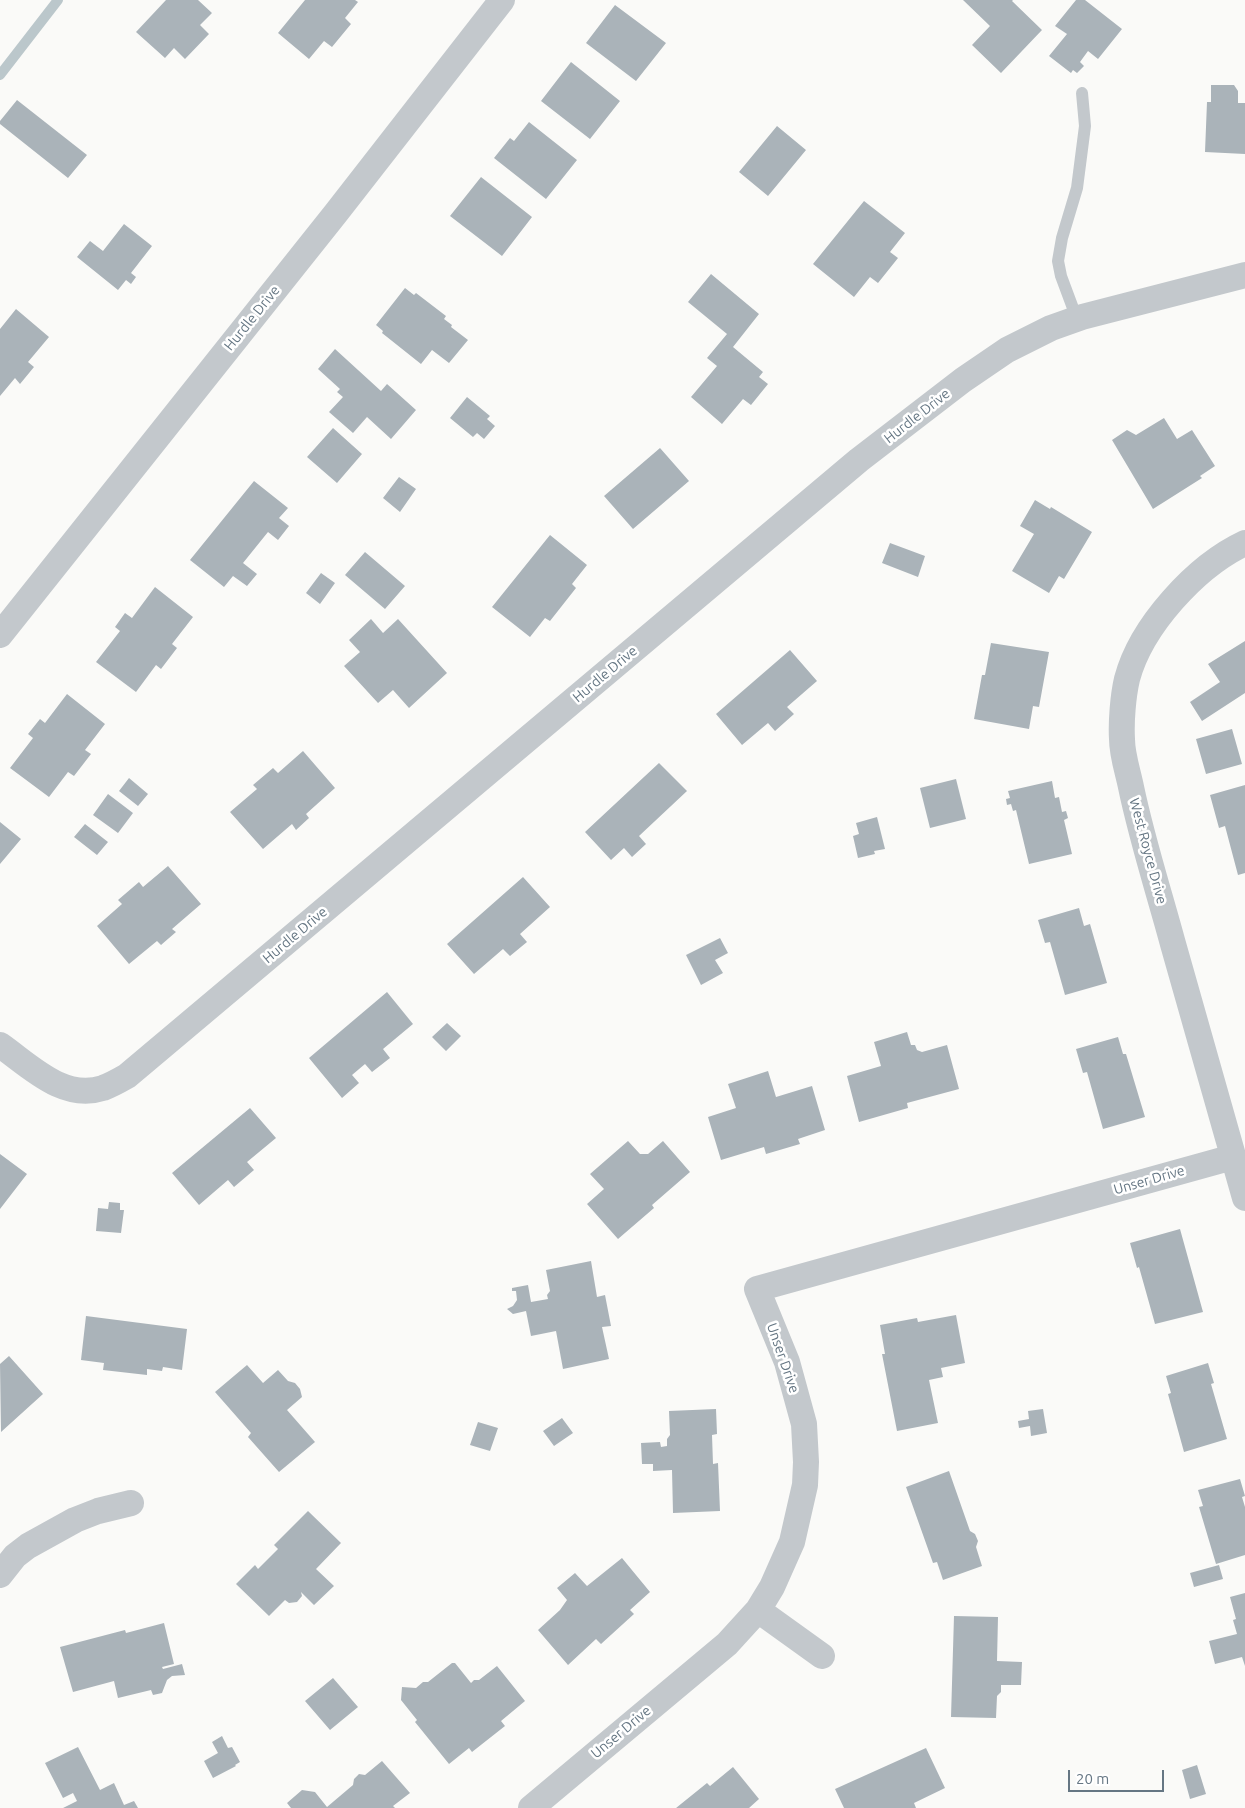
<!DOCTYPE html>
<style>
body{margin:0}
#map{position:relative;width:1245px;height:1808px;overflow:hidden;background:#fafaf8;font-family:Ubuntu,sans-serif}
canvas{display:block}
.scale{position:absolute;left:1068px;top:1770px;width:96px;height:22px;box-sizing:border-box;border:2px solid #657683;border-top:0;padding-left:6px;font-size:15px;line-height:18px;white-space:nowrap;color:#657683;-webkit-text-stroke:4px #fff;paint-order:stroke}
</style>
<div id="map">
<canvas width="1245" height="1808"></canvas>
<div class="scale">20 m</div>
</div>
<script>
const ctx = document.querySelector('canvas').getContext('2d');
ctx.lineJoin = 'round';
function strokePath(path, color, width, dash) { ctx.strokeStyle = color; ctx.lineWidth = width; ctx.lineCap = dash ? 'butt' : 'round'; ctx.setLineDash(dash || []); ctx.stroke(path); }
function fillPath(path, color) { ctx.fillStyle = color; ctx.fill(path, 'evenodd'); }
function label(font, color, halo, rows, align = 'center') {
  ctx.font = font + ' Ubuntu,sans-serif'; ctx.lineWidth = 5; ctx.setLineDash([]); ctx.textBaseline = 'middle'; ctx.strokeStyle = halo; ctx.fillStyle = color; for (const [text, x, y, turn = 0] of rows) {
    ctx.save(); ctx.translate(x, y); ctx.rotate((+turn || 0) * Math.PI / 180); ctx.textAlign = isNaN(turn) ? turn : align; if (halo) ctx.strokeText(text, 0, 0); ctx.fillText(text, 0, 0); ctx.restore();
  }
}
strokePath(new Path2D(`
 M 0,75 L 58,0`), '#bbc7cb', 10);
fillPath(new Path2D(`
 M 166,0 L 198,0 L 212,13 L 200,25 L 209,34 L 185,59 L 174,48 L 165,58 L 136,32 Z
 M 305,0 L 355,0 L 358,2 L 345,18 L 351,24 L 332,47 L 324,41 L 309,59 L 278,33 Z
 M 963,0 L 1013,0 L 1012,1 L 1042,30 L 1001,73 L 972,45 L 990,26 Z
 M 1076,0 L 1085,0 L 1122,29 L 1098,59 L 1088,51 L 1080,62 L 1084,66 L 1077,73 L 1073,70 L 1071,73 L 1049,56 L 1067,34 L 1055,26 Z
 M 615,5 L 666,43 L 636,81 L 586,43 Z
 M 571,62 L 620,101 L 590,139 L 541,101 Z
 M 1211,85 L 1234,85 L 1238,91 L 1238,103 L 1245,103 L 1245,154 L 1205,152 L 1207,102 L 1211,102 Z
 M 17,100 L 87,155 L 68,178 L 0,124 L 0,121 Z
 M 529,122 L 577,160 L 546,199 L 494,158 L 510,138 L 514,141 Z
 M 777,126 L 806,150 L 768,196 L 739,172 Z
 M 481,177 L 532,217 L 502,256 L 450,216 Z
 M 864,201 L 905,233 L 890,252 L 898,258 L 878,283 L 870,277 L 854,297 L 813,264 Z
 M 124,224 L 152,246 L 131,273 L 136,277 L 131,284 L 126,280 L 118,290 L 77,257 L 90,241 L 103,251 Z
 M 711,274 L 759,314 L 733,347 L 763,372 L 759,377 L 768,384 L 751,405 L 743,399 L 722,424 L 691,397 L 717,366 L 707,358 L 727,334 L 688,302 Z
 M 405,288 L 414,295 L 416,293 L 446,316 L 444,319 L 452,325 L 451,327 L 468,340 L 449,363 L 432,350 L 421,364 L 382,333 L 383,331 L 376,325 Z
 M 16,309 L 49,337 L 28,362 L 34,367 L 20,384 L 15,378 L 0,396 L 0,329 Z
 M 335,349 L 381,391 L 387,384 L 416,410 L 391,439 L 367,417 L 353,433 L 329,412 L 343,397 L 337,392 L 340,389 L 318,369 Z
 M 467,397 L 490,416 L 487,419 L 495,426 L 484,439 L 477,433 L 473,437 L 450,418 Z
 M 1164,418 L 1177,439 L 1192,430 L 1215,466 L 1200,476 L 1202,478 L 1153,509 L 1112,440 L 1127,430 L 1136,435 Z
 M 333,428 L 362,454 L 337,483 L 307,457 Z
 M 660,448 L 689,481 L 633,529 L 604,496 Z
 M 399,477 L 416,489 L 400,512 L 383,498 Z
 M 254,481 L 288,508 L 279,518 L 289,526 L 278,540 L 268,532 L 243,563 L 257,574 L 247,586 L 233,576 L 224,587 L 190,560 Z
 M 1035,500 L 1050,509 L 1051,507 L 1092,532 L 1064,579 L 1059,576 L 1049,593 L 1012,571 L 1034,534 L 1020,526 Z
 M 550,535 L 587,565 L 572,584 L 576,588 L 550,621 L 545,618 L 530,637 L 492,607 Z
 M 890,543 L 925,556 L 918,577 L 882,563 Z
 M 365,552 L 405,586 L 385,609 L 345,575 Z
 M 321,573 L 335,583 L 320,604 L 306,593 Z
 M 155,587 L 193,617 L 172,644 L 177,648 L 161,669 L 156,665 L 136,692 L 96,662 L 120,631 L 115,627 L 125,613 L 132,618 Z
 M 371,619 L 383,633 L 398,619 L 447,673 L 409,708 L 393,690 L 378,703 L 344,666 L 360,652 L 349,640 Z
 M 1245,641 L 1245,693 L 1202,721 L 1190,702 L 1220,682 L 1208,664 Z
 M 991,643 L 1049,652 L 1039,707 L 1033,706 L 1029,729 L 974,719 L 982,675 L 985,675 Z
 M 790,650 L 817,681 L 787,707 L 794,714 L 775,731 L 768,723 L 742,745 L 716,714 Z
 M 67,694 L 105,724 L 85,750 L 91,754 L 74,776 L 68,772 L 49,797 L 10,768 L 33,738 L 28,734 L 40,719 L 45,723 Z
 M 1232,729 L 1242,764 L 1206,774 L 1196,739 Z
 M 303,751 L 335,788 L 306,814 L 309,818 L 296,830 L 292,824 L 263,849 L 230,812 L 257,789 L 253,785 L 273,768 L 278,773 Z
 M 659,763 L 687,791 L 639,836 L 646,844 L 632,857 L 624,848 L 611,860 L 585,832 Z
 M 129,778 L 148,794 L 138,806 L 119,791 Z
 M 956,779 L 966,819 L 930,828 L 920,788 Z
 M 1052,781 L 1055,798 L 1059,797 L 1062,812 L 1066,811 L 1068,818 L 1064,820 L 1072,854 L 1029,864 L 1016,810 L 1013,811 L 1011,804 L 1007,805 L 1006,799 L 1010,798 L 1008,791 Z
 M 1245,785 L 1245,873 L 1238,875 L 1225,826 L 1219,828 L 1210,795 Z
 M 108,794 L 133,813 L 118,833 L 93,815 Z
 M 877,817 L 885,849 L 874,851 L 875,854 L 858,858 L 853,836 L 859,834 L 856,823 Z
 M 0,822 L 21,839 L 0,864 Z
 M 85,824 L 108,842 L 97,855 L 74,837 Z
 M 168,866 L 201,904 L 172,929 L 176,932 L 161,945 L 157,941 L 129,964 L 97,926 L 122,904 L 118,900 L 139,882 L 143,887 Z
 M 523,877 L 550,907 L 520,934 L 527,942 L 510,956 L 503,949 L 474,974 L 447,944 Z
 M 1079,908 L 1084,926 L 1090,924 L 1107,983 L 1065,995 L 1050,942 L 1045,943 L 1038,920 Z
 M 720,938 L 728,953 L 715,960 L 723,973 L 701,985 L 686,955 Z
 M 387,992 L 413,1024 L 383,1049 L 390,1058 L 372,1072 L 365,1064 L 352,1075 L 359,1083 L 342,1098 L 309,1058 Z
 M 447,1023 L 461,1036 L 446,1051 L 432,1037 Z
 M 907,1032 L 911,1045 L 915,1045 L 917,1050 L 922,1052 L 947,1045 L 959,1089 L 907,1103 L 908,1108 L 859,1122 L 847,1076 L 881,1066 L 874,1042 Z
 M 1118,1037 L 1123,1054 L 1126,1054 L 1145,1117 L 1103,1129 L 1087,1072 L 1083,1073 L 1076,1049 Z
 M 768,1071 L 776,1097 L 812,1086 L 825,1130 L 798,1139 L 800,1144 L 766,1154 L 764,1147 L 721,1160 L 708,1117 L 736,1108 L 728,1084 Z
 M 250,1108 L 276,1138 L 247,1162 L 254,1170 L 234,1187 L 228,1180 L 199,1205 L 172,1173 Z
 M 628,1141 L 640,1154 L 648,1154 L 663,1141 L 690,1172 L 652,1205 L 654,1208 L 618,1239 L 587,1204 L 604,1189 L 590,1174 Z
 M 0,1154 L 27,1174 L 0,1209 Z
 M 109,1202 L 120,1203 L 120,1210 L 124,1210 L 121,1233 L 96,1231 L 98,1208 L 108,1209 Z
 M 1180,1229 L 1203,1312 L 1155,1324 L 1139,1267 L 1137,1268 L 1130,1243 Z
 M 591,1261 L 597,1297 L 605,1295 L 611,1326 L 602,1327 L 609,1359 L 563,1369 L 556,1331 L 531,1336 L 526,1311 L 513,1314 L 507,1309 L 513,1306 L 517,1300 L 516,1291 L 512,1291 L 512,1288 L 528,1285 L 531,1302 L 548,1299 L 547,1295 L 550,1291 L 546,1270 Z
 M 956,1315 L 965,1363 L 941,1368 L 943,1377 L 929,1380 L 938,1423 L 897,1431 L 882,1354 L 885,1354 L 880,1325 L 917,1318 L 918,1322 Z
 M 86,1316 L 187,1329 L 182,1370 L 163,1367 L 162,1371 L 147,1369 L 147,1375 L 103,1370 L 104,1363 L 81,1360 Z
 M 9,1356 L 43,1394 L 1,1432 L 0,1364 Z
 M 1208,1363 L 1214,1383 L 1211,1384 L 1227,1439 L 1184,1452 L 1168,1394 L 1171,1393 L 1166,1376 Z
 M 247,1365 L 263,1383 L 278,1370 L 288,1381 L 295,1383 L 300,1389 L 302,1397 L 287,1410 L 315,1442 L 279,1472 L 248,1437 L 251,1433 L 215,1392 Z
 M 716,1409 L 717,1434 L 712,1435 L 713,1464 L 718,1463 L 720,1511 L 673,1513 L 672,1470 L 653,1471 L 653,1464 L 642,1464 L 641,1443 L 660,1442 L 661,1447 L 667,1446 L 667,1439 L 670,1435 L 669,1411 Z
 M 1043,1409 L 1047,1433 L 1031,1436 L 1030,1426 L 1019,1428 L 1018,1421 L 1029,1419 L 1028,1411 Z
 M 562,1418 L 573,1433 L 554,1446 L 543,1431 Z
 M 478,1422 L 498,1428 L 490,1451 L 470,1445 Z
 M 949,1471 L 970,1531 L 975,1534 L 978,1541 L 976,1547 L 982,1566 L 943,1580 L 937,1562 L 933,1563 L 906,1487 Z
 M 1240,1479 L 1245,1496 L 1242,1497 L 1245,1507 L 1245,1555 L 1216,1564 L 1199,1507 L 1203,1506 L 1198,1490 Z
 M 308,1511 L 341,1543 L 316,1569 L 334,1586 L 314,1605 L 301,1592 L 302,1596 L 297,1602 L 289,1603 L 285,1600 L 269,1616 L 236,1584 L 255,1565 L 258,1569 L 278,1549 L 274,1545 Z
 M 622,1558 L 650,1592 L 630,1610 L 634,1614 L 601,1644 L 596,1639 L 568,1665 L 538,1630 L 560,1610 L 567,1600 L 557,1588 L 575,1573 L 587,1586 Z
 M 1219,1565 L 1223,1579 L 1194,1587 L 1190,1573 Z
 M 1245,1593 L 1245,1666 L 1242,1657 L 1215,1664 L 1209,1641 L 1237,1634 L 1233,1620 L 1236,1619 L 1230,1597 Z
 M 954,1616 L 998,1617 L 997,1661 L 1022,1662 L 1021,1685 L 1001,1685 L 1001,1692 L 997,1696 L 996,1718 L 951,1717 Z
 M 164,1623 L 174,1664 L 162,1667 L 163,1669 L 182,1664 L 185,1675 L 172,1676 L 167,1680 L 162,1693 L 153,1695 L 151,1690 L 118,1698 L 114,1681 L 73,1692 L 60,1647 L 125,1630 L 126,1633 Z
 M 452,1663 L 455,1663 L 471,1683 L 474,1680 L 479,1680 L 497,1666 L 525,1701 L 501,1721 L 505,1726 L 472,1752 L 469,1748 L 449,1764 L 415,1722 L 417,1720 L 401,1700 L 402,1687 L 416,1688 L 423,1682 L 428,1682 Z
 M 333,1678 L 358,1707 L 330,1730 L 305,1701 Z
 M 222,1736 L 228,1748 L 232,1747 L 240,1762 L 235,1765 L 236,1766 L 213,1778 L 204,1761 L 218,1753 L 212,1742 Z
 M 78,1747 L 100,1790 L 114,1783 L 124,1805 L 134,1801 L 138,1808 L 63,1808 L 77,1801 L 73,1793 L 63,1798 L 45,1763 Z
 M 926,1748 L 945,1788 L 914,1803 L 916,1808 L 844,1808 L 835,1789 Z
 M 382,1761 L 410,1793 L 393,1806 L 395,1808 L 291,1808 L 287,1803 L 302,1790 L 315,1792 L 327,1807 L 353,1785 L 354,1779 L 359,1774 L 365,1775 Z
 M 1197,1765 L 1206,1794 L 1190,1799 L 1182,1770 Z
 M 733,1767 L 759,1799 L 749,1808 L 676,1808 L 707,1783 L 710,1786 Z`), '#aab3b9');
strokePath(new Path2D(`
 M 1077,319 L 1061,276 L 1058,261 L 1062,238 L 1077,188 L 1085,126 L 1082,93`), '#c3c8cc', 12);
strokePath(new Path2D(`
 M 1245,543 C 1196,566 1141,626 1127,679 C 1123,696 1121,722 1122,739 C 1122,755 1128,772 1131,787 C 1142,840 1159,892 1173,944 C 1197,1028 1221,1113 1245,1198
 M 0,635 L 336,213 L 502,0
 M 0,1045 C 30,1066 63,1101 103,1088 C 111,1085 120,1080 127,1076 L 859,460 L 963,380 L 1007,350 L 1051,328 L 1082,317 L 1245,275
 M 0,1575 L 15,1556 L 28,1546 L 75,1520 L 98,1511 L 131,1503
 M 758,1610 L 822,1656
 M 531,1808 L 727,1644 L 758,1610 L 772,1587 L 792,1542 L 805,1485 L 806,1462 L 804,1424 L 787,1362 L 757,1289 L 1233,1157`), '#c3c8cc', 26);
label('14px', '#657683', '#fff', [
 ["Hurdle Drive",252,318,-51],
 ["Hurdle Drive",917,416,-38],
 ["Hurdle Drive",605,674,-40],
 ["West Royce Drive",1148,851,75],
 ["Hurdle Drive",295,935,-40],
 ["Unser Drive",1149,1180,-16],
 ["Unser Drive",783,1358,71],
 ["Unser Drive",621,1732,-40]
]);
</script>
